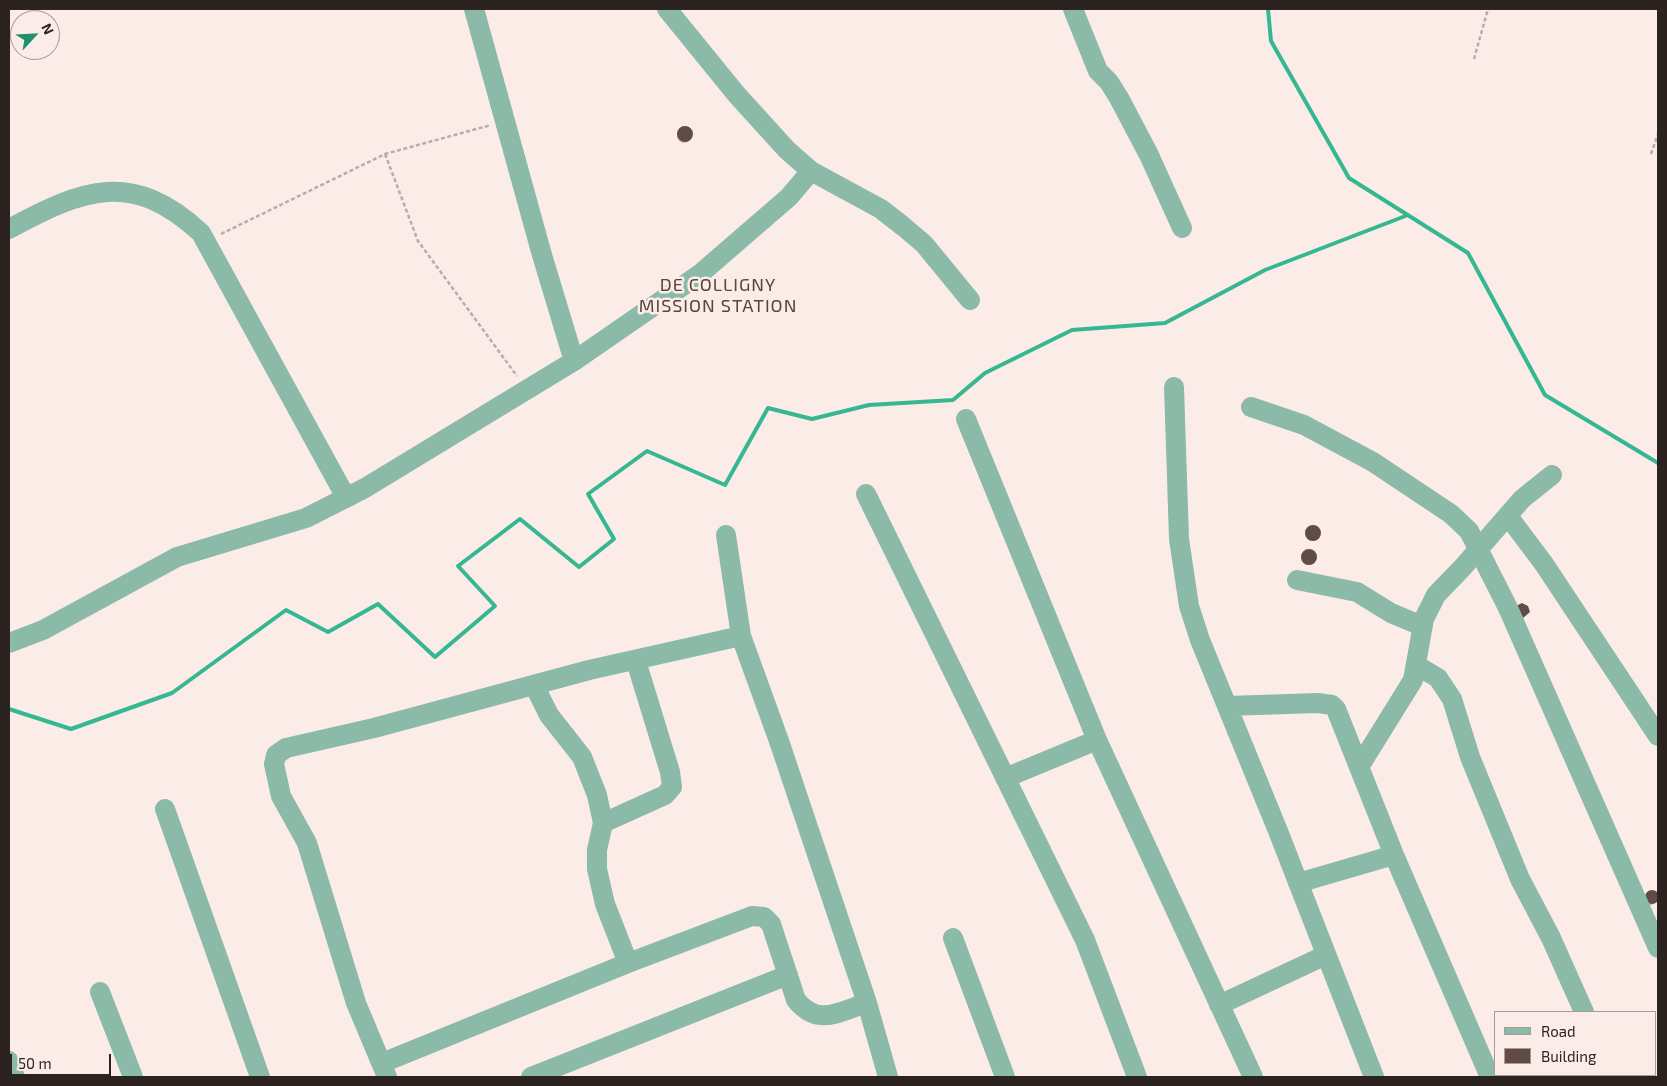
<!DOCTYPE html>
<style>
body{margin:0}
#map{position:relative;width:1667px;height:1086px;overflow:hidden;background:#fcece8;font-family:"Exo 2",sans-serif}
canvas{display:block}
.frame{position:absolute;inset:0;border:10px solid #2c2320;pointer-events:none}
.legend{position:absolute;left:1494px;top:1011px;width:162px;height:65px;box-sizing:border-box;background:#fcece8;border:1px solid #a99c98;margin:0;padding:6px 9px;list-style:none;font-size:15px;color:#2c2320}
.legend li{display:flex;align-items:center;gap:10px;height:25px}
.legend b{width:25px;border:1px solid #a99c98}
.north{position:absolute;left:10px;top:10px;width:50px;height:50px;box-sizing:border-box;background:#fcece8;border:1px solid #a99c98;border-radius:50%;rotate:65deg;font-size:14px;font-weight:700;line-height:20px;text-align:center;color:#2c2320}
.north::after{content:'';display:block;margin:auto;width:18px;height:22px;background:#219070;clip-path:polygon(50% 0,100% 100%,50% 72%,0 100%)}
.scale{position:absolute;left:10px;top:1054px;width:101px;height:22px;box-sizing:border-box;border:2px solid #2c2320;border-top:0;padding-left:6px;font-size:15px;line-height:18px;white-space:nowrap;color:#2c2320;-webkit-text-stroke:4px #fcece8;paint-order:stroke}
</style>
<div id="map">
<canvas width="1667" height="1086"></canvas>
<div class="frame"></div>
<ul class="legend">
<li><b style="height:6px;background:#8bbaa8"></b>Road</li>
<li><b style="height:14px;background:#604c45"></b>Building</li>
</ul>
<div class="north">N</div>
<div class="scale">50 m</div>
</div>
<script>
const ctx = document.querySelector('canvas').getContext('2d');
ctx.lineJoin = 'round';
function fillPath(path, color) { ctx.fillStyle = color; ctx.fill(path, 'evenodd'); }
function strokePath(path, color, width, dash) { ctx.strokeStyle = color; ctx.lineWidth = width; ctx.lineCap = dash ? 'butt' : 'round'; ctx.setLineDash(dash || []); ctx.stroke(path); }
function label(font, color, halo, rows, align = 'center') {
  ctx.font = font + ' "Exo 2",sans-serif'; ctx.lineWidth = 5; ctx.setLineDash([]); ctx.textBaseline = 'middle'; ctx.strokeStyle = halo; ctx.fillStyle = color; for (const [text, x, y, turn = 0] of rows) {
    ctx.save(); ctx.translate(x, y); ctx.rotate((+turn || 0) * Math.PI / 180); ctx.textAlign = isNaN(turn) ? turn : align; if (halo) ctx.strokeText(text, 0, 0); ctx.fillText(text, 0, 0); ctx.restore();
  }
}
fillPath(new Path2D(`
 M677 136a7 7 0 1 1 14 0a7 7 0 1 1-14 0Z
 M1305 534a7 7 0 1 1 14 0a7 7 0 1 1-14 0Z
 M1301 558a7 7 0 1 1 14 0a7 7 0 1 1-14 0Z
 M 1652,891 L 1656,892 L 1658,898 L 1652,905 L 1648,906 L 1645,895 Z`), '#0003');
strokePath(new Path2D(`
 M 1268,9 L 1271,41 L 1349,178 L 1468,253 L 1545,395 L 1658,463
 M 9,709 L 71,729 L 172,693 L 286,610 L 328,632 L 378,604 L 435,657 L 495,606 L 458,566 L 520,519 L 579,567 L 614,539 L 588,494 L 647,451 L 725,485 L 768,408 L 812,419 L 869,405 L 953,400 L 985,373 L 1072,330 L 1165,323 L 1265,270 L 1408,215`), '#35b891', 4);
fillPath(new Path2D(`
 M677 134a8 8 0 1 1 16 0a8 8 0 1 1-16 0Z
 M1305 533a8 8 0 1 1 16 0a8 8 0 1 1-16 0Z
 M1301 557a8 8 0 1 1 16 0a8 8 0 1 1-16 0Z
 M 1522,603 L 1528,606 L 1530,612 L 1523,618 L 1516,606 Z
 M1645 897a7 7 0 1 1 14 0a7 7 0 1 1-14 0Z`), '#604c45');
strokePath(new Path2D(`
 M 1474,59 L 1488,9
 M 385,154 L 418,241 L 517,376
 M 1651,154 L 1658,134
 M 221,234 L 385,154 L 491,125`), '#b9aca8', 2.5, [4, 2.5]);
strokePath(new Path2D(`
 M 474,9 L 542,255 L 574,361
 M 667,9 L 737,95 L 787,150 L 811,171 L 881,209 L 904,227 L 924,244 L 970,300
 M 1073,9 L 1098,71 L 1109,82 L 1119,98 L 1149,155 L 1182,228
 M 9,229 C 83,189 132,169 201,233 L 337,481 L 342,490 L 350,496
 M 1174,387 L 1179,539 L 1189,606 L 1200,640 L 1278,831 L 1374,1077
 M 1251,407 L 1304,425 L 1373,462 L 1451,514 L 1469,531 L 1508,608 L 1658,948
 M 966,419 L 1097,740 L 1253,1077
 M 866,494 L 1085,940 L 1137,1077
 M 1508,516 L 1544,564 L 1658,736
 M 726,535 L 741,636 L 779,741 L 867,1003 L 888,1077
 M 1297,580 L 1357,592 L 1391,613 L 1422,626
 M 9,643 L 43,630 L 177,557 L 306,518 L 365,488 L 574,361 L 700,274 L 789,197 L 811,171
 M 1416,665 L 1438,678 L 1452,699 L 1470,757 L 1520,879 L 1551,938 L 1584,1012
 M 534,685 L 549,715 L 582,757 L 597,795 L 603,823 L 597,850 L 597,869 L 605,904 L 628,963
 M 1227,706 L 1318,703 L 1332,705 L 1336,709 L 1394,855 L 1490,1077
 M 1359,767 L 1413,680 L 1424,619 L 1436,595 L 1463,567 L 1522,499 L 1552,475
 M 1005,778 L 1097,740
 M 165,809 L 260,1077
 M 603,823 L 665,795 L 672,787 L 670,772 L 636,661
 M 1298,883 L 1394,855
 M 953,938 L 1005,1077
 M 100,992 L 133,1077
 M 1219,1005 L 1326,955
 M 9,1061 L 15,1077
 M 382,1063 L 628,963 L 752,916 L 764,917 L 771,924 L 796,1000 C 818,1027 838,1012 867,1003
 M 1610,1075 L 1611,1077
 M 387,1077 L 356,1003 L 307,843 L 281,796 L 274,764 L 276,755 L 286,748 L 374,728 L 589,670 L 741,636
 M 531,1077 L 788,975`), '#8bbaa8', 20);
ctx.letterSpacing = '1px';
label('18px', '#58453e', '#fcece8', [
 ["DE COLLIGNY",718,285],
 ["MISSION STATION",718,306]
]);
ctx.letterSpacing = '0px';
</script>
